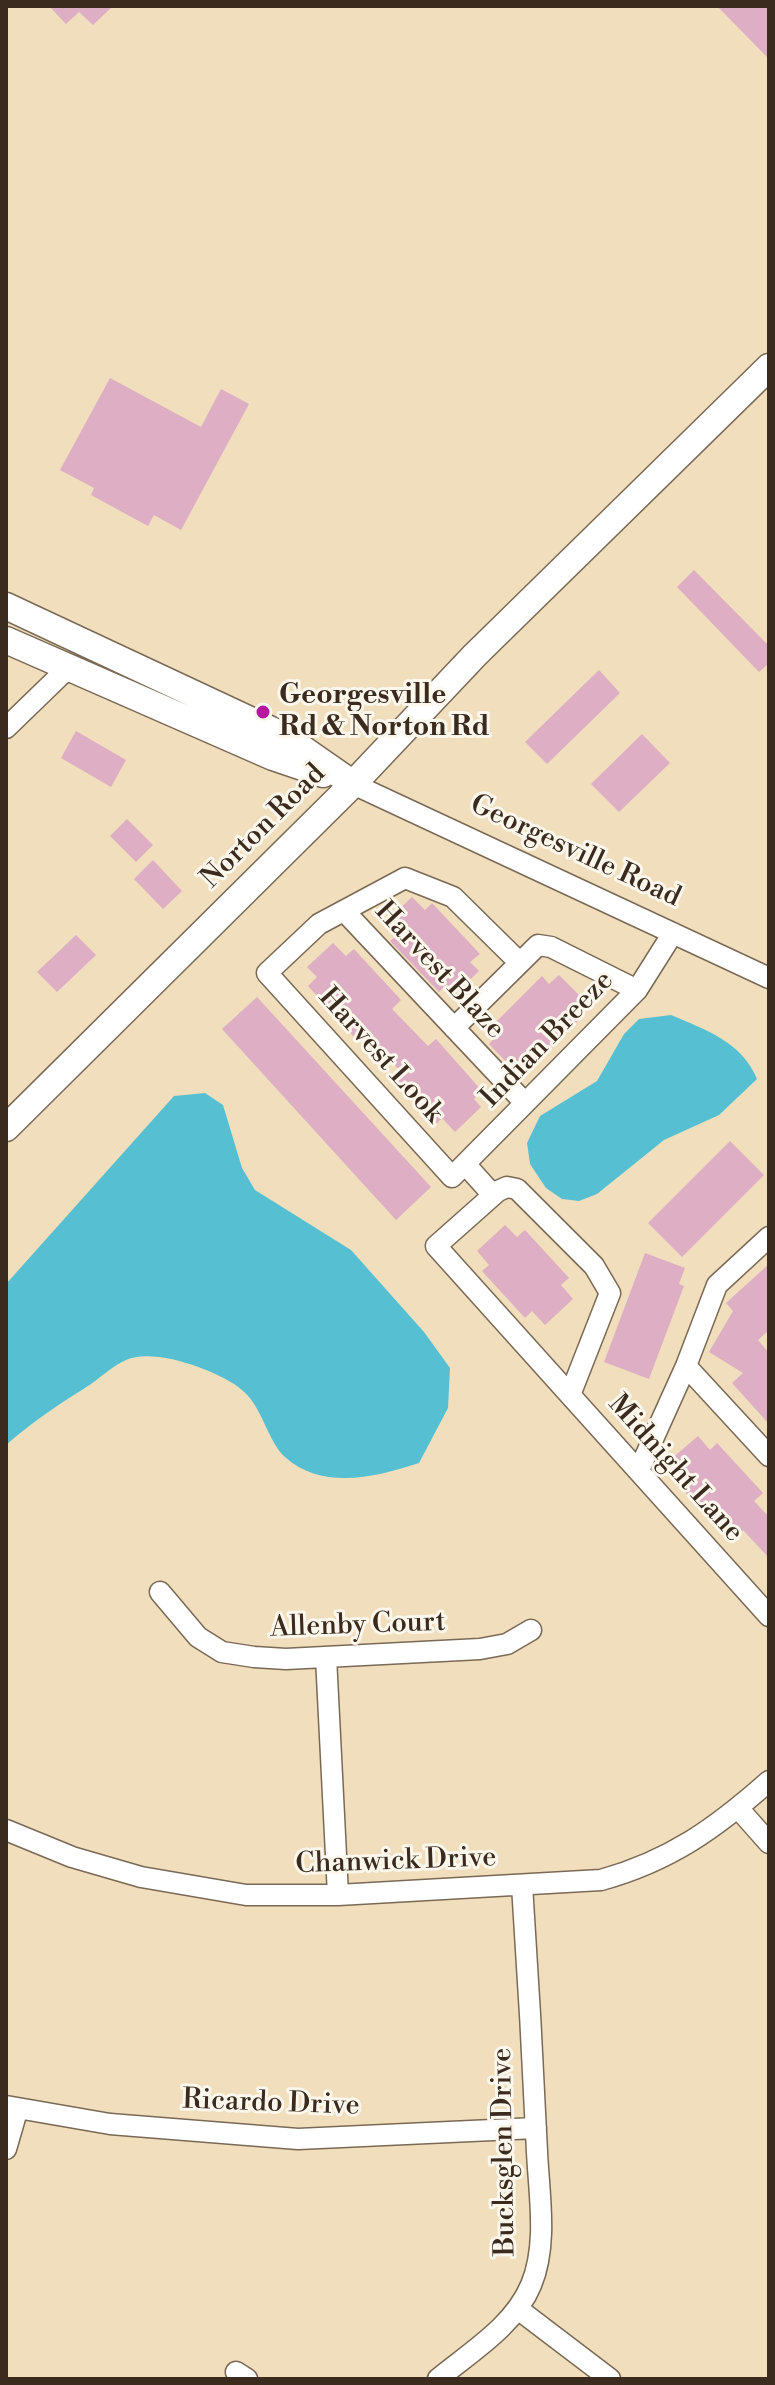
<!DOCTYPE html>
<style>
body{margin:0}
#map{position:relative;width:775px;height:2385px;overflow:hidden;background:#f0debc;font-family:"Libre Bodoni",serif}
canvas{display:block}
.frame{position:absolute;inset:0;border:8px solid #3b2a1e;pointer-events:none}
</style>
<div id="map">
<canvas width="775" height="2385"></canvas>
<div class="frame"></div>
</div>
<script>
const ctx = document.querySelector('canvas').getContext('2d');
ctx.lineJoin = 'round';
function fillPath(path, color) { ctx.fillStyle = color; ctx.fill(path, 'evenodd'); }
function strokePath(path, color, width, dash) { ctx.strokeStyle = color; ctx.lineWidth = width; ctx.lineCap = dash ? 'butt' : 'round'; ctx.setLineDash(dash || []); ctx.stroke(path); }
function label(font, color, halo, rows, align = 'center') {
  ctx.font = font + ' "Libre Bodoni",serif'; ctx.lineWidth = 6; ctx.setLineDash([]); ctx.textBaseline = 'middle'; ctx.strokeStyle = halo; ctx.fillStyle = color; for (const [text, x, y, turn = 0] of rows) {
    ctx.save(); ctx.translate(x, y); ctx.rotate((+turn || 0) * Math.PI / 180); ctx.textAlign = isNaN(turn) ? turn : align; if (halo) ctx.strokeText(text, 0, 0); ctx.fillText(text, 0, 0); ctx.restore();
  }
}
fillPath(new Path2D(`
 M 671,1015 C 706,1030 742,1042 757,1079 L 719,1115 L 664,1140 L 597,1194 L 579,1201 L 562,1199 L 546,1188 L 530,1164 L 527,1143 L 540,1116 L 597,1081 L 624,1034 L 639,1019 Z
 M 205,1093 L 223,1105 L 242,1168 L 255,1190 L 351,1250 L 424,1332 L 450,1368 L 448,1408 L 419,1463 C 376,1477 323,1491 285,1457 C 268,1442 262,1406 242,1390 C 220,1371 154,1347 126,1360 C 114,1365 102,1376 91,1384 C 61,1403 32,1422 6,1445 L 6,1284 L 174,1096 Z`), '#56c0d2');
fillPath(new Path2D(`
 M 49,6 L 113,6 L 93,25 L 79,12 L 66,24 Z
 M 717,6 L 769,6 L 769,59 Z
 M 110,378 L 201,427 L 221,389 L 249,404 L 181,530 L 154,515 L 148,526 L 91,495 L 94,488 L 60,470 Z
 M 694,570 L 769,646 L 769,663 L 759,672 L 677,587 Z
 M 599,670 L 620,693 L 547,764 L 525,742 Z
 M 76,731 L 126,760 L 111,787 L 61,758 Z
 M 642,734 L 670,763 L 619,812 L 591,784 Z
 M 127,819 L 153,845 L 136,862 L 110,836 Z
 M 153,860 L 182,891 L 163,909 L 134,879 Z
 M 412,897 L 425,910 L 432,903 L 480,954 L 470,962 L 479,971 L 453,996 L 444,987 L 439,992 L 390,941 L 396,936 L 385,923 Z
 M 76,935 L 96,955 L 57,992 L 37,972 Z
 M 333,943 L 346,956 L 354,949 L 401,1000 L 392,1009 L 428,1046 L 436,1039 L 482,1091 L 474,1099 L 481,1107 L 455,1132 L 442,1118 L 435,1125 L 391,1077 L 399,1070 L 388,1057 L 366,1032 L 357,1040 L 308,986 L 317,977 L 307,967 Z
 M 559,975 L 584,1000 L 574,1011 L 581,1018 L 534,1064 L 527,1057 L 514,1070 L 489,1044 L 501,1031 L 494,1024 L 542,976 L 549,984 Z
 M 257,997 L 431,1187 L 396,1220 L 222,1029 Z
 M 730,1141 L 764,1175 L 682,1257 L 648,1223 Z
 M 505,1225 L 517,1237 L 525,1230 L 569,1278 L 561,1285 L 573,1299 L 545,1325 L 532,1311 L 525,1318 L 482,1271 L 489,1265 L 477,1251 Z
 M 645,1253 L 685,1268 L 679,1284 L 684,1286 L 649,1379 L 604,1362 Z
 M 769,1264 L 769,1330 L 758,1340 L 769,1353 L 769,1424 L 732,1383 L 743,1373 L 709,1352 L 733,1311 L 726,1303 Z
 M 698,1436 L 710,1450 L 717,1443 L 763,1493 L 754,1501 L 769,1517 L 769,1558 L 743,1530 L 737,1535 L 726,1522 L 718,1529 L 675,1481 L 682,1475 L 669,1461 Z`), '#ddaec4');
const minor = new Path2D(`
 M 6,728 L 68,668
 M 353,784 L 769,978
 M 345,912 L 525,1103
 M 518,961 L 453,897 L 405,878 L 319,924 L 267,973 L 452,1177 L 637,990 L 673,933
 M 454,1028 L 538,945 L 551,947 L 637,990
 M 465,1164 L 493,1195
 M 507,1187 L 517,1189 L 594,1266 L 610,1293 L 570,1395 L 436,1246 L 498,1191 Z
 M 686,1366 L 769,1456
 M 570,1395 L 769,1616
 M 639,1470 L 686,1366 L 717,1285 L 769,1237
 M 160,1592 L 198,1637 L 222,1652 L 254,1657 L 286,1659 L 480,1649 L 507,1644 L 531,1630
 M 326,1657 L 338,1895
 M 738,1808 L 769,1843
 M 6,1830 L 72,1857 L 141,1877 L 246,1895 L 338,1895 L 601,1880 C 670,1861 716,1828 769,1781
 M 6,2106 L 110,2124 L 298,2139 L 536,2128
 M 6,2149 L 17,2111
 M 518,2309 L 610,2379
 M 236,2372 L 247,2379
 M 438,2379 C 472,2351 514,2326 531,2285 C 548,2245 539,2194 537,2152 C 533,2063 528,1974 522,1885`);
const major = new Path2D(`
 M 6,606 L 284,736 L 353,784
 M 6,640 L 273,757 L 323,774
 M 6,1128 L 353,784 L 475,655 L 769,367`);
strokePath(minor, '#7a6955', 23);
strokePath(major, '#7a6955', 29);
strokePath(minor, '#fff', 20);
strokePath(major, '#fff', 26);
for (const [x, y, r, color] of [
 [263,712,8,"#b5179e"]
]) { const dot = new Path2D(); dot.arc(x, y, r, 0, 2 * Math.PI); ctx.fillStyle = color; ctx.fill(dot); strokePath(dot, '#fbf7ec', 3); }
label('bold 28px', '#3b2a1e', '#fbf7ec', [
 ["Georgesville",279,696],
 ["Rd & Norton Rd",279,728]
], 'left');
label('28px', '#3b2a1e', '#fbf7ec', [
 ["Norton Road",264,827,-45],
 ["Georgesville Road",575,852,25],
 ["Harvest Blaze",439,971,47],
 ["Indian Breeze",548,1040,-46],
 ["Harvest Look",380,1056,48],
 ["Midnight Lane",675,1469,48],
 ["Allenby Court",358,1626,-2],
 ["Chanwick Drive",396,1862,-2],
 ["Ricardo Drive",271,2104,2],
 ["Bucksglen Drive",505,2152,-91]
]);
</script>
